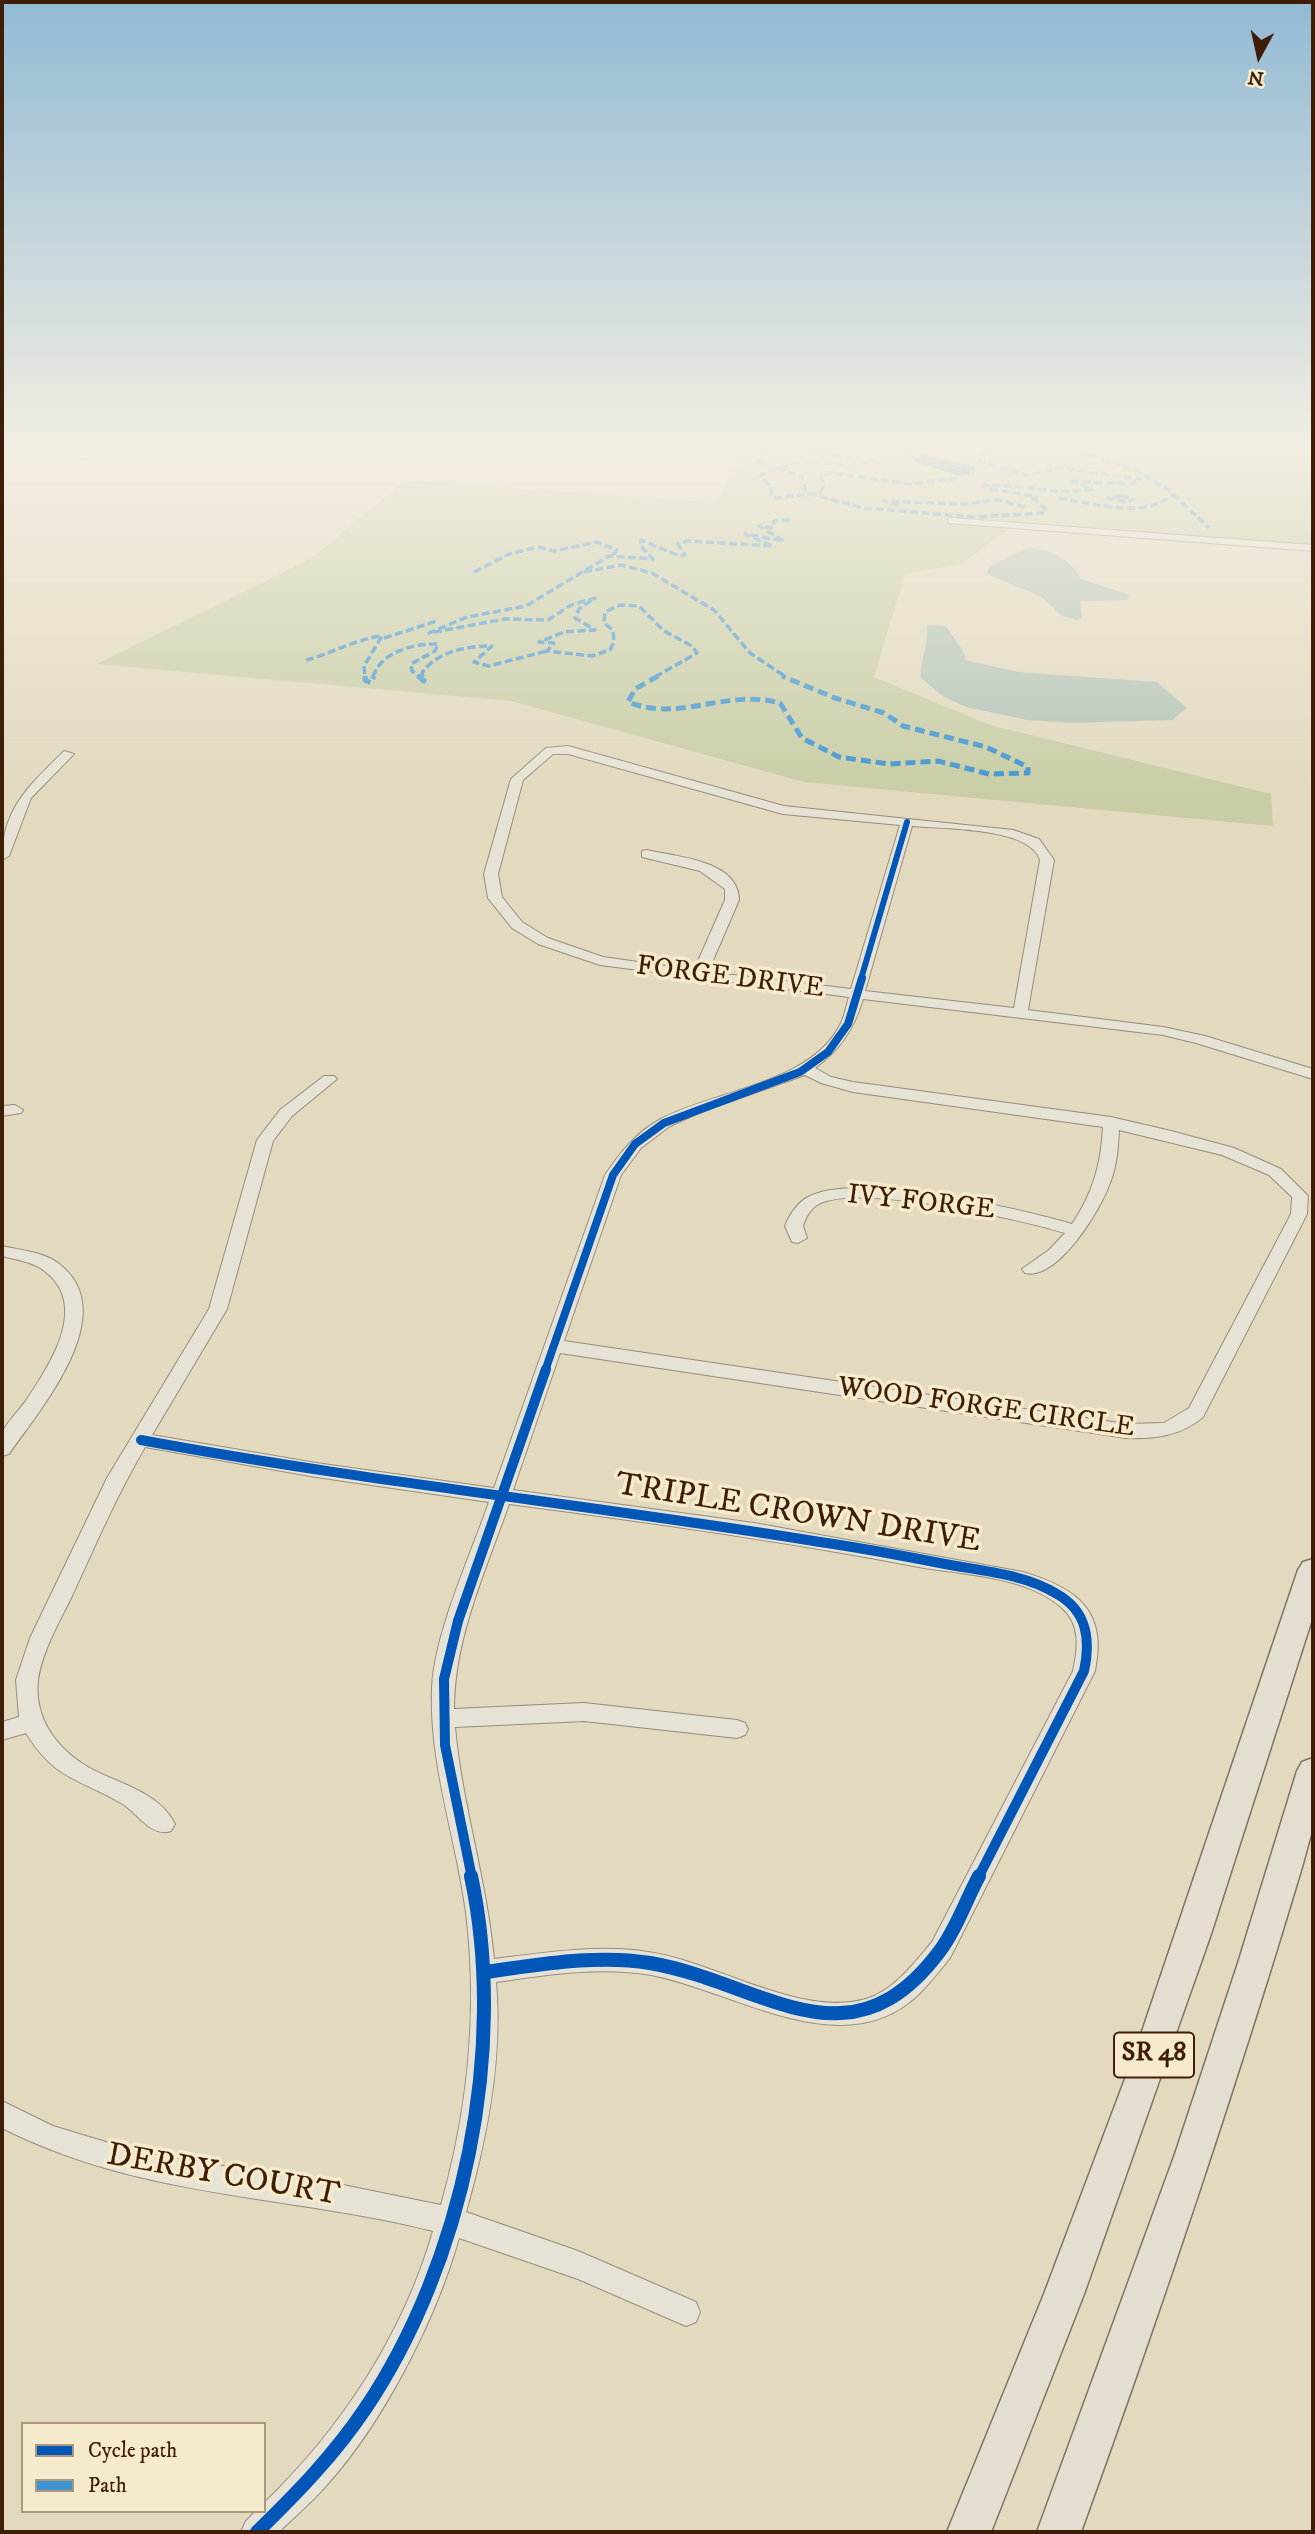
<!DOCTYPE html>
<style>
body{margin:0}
#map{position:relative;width:1315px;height:2534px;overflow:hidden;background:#e2d9bf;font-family:"IM FELL DW Pica",serif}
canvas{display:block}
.frame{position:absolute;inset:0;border:4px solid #3e1e07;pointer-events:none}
.legend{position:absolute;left:21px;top:2422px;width:245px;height:91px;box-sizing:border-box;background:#f6eacc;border:2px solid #ac987d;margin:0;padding:9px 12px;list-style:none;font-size:21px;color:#3e1e07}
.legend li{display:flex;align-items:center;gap:14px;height:35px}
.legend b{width:35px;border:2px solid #ac987d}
.north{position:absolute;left:1224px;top:21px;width:70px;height:70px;-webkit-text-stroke:5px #f6eacc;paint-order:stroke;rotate:188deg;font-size:19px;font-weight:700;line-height:28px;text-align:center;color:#3e1e07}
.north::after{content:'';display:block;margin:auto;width:24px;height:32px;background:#3e1e07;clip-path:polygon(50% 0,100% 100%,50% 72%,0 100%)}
</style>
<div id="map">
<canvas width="1315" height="2534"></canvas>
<div class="frame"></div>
<ul class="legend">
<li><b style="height:9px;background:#0057b8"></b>Cycle path</li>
<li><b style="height:9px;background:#3f94d1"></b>Path</li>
</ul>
<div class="north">N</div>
</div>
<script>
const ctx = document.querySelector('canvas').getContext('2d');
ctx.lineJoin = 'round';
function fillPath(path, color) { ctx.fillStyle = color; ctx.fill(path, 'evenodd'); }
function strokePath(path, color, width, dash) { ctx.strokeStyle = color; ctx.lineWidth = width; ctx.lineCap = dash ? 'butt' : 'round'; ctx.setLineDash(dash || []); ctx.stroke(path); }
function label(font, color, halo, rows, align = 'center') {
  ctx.font = font + ' "IM FELL DW Pica",serif'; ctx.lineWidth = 7; ctx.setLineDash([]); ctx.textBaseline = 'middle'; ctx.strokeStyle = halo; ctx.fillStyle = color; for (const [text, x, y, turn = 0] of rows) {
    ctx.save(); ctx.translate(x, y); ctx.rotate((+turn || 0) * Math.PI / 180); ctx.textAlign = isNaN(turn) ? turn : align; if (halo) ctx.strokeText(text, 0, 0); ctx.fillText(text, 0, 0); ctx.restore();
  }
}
fillPath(new Path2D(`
 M 748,443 L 1313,443 L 1313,545 L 1017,524 L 961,564 L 905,574 L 874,677 L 990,725 L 1271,794 L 1273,826 L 804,782 L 511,701 L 97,664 L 310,559 L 406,480 L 716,503 Z`), '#c8cda5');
fillPath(new Path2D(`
 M 220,446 L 253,447 C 243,456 227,463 213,458 C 207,456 203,452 196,450 Z
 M 1033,548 C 1056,551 1070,560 1081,579 L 1130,595 L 1126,600 L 1080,601 L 1082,618 L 1077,620 L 1062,616 L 1040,596 L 987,574 L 989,567 L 1024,549 Z
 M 927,625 L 946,626 L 965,654 L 965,660 L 1018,672 L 1157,682 L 1187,708 L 1172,720 L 1070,723 L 1027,720 L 966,707 L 944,697 L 921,678 C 920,658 929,647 927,625 Z`), '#b2c4b7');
const minor = new Path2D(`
 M 2,446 L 90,453 L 94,456 L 90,459 L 2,452 Z
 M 951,518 L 1313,545 L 1313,551 L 948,523 L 948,519 Z
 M 568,746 L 784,806 L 1013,830 L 1039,839 L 1054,860 L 1028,1010 L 1163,1027 L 1205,1036 L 1313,1069 L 1313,1079 L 1196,1043 L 1163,1035 L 863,999 C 854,1029 840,1050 815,1068 L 831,1077 L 853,1082 L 1111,1117 L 1171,1131 L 1234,1148 L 1281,1169 L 1308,1196 L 1307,1214 L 1203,1417 C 1181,1436 1154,1439 1126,1438 L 560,1353 L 513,1490 L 754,1523 L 1023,1572 C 1076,1588 1108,1610 1095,1671 L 950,1958 C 940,1970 930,1983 919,1994 C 844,2067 733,1990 651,1975 C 600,1966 546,1975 496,1982 C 503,2058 487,2139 466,2212 L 578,2251 L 696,2302 L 700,2312 L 696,2322 L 686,2326 L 578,2279 L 459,2238 C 436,2320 382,2425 325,2487 C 311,2503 294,2517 279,2532 L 241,2532 L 246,2521 L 256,2511 L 264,2511 L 264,2503 C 341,2429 403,2335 433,2231 C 284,2194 143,2199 2,2128 L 2,2101 L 53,2126 L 142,2153 L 343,2185 L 441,2205 C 468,2110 478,2011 466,1913 C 456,1837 429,1765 432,1688 C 434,1634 471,1554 489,1502 L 316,1477 L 145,1447 C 117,1495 95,1546 72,1596 C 60,1621 42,1651 38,1680 C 34,1716 54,1745 83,1764 C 112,1783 158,1789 175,1824 L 171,1831 C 151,1838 138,1813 121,1803 C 78,1778 55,1780 26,1733 L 2,1740 L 2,1722 L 19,1717 L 16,1680 L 30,1638 L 107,1478 L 209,1309 L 257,1140 L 280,1110 L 324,1076 L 334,1076 L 337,1079 L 292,1116 L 273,1141 L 227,1309 L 152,1435 L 316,1463 L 494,1488 L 605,1175 C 620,1153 636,1132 661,1119 C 715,1090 812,1084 841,1023 C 845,1015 846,1006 849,997 L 600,965 L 538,944 L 512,928 L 488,898 L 484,874 L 511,779 L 546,748 ZM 553,754 L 568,754 L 783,814 L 900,825 L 851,989 L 708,972 L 739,900 C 739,860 676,857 647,850 L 642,851 L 642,857 L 700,871 L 725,889 L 725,900 L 694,970 L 603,957 L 548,938 L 522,922 L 502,897 L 498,874 L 523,780 ZM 912,826 C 943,829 1030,827 1040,860 L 1014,1008 L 865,991 ZM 805,1075 L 821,1083 L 853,1092 L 1103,1127 C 1101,1164 1093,1193 1072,1224 C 1018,1208 856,1171 808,1197 C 797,1203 790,1214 785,1226 L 792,1242 L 798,1243 L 807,1238 L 803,1226 C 806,1216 812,1206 823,1202 C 868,1186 1016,1218 1065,1233 L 1049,1250 L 1022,1269 L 1025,1273 C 1058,1281 1101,1209 1110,1183 C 1117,1166 1118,1148 1119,1130 L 1222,1155 L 1269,1175 L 1292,1197 L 1291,1214 L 1189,1408 L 1164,1423 L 1126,1424 L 564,1341 L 621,1175 L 641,1148 L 670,1126 L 703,1111 ZM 509,1504 C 646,1522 783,1541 919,1567 C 964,1575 1025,1576 1061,1607 C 1081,1624 1078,1648 1073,1671 L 932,1942 C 914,1963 896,1988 869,1998 C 803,2020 715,1961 648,1952 C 597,1944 545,1953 494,1959 C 487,1881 462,1805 455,1727 L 584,1721 L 737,1738 L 745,1735 L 748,1729 L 745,1723 L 737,1720 L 584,1703 L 454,1709 C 454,1638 486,1570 509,1504 Z
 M 64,751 L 74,754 L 31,798 L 9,856 L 2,860 C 2,808 30,785 64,751 Z
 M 15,1105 L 23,1110 L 21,1113 L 2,1116 L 2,1106 Z
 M 2,1246 C 20,1250 43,1252 58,1263 C 124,1312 41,1408 9,1454 L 2,1456 C 2,1450 0,1440 2,1434 C 6,1422 20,1410 27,1399 C 50,1365 88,1307 47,1273 C 35,1262 17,1260 2,1256 Z`);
const highway = new Path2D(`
 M 1313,1559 L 1313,1616 L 1211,1934 L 1084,2294 L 991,2532 L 947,2532 L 1044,2294 L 1134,2055 L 1298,1570 L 1303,1562 Z
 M 1313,1758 L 1313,1827 L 1302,1867 C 1235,2091 1160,2313 1081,2532 L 1037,2532 L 1175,2154 L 1238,1963 L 1297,1771 L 1302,1762 Z`);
strokePath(minor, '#968d7b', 2);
strokePath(highway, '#7e7464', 3);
fillPath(minor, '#e7e2d6');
fillPath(highway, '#e3decf');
strokePath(new Path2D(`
 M 777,443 L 759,460 L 761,464 L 802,476 L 806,493 L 864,508 L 973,517 L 1045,513 L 1045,508 L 1030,496
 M 790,443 L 804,452 L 873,460 L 853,465 L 796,462 L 763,474 L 760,476 L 771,487 L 771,495 L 775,498 L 820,493 L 824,486 L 821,475 L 832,473 L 910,484 L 960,478
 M 835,443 L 903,454 L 922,448 L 959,450 L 960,443
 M 1058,443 L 1136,470 L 1171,492 L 1209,528
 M 981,486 C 1019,482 1056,497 1092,489 L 1069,481 L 1132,484 L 1141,479 L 1060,468 L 1026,475 L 979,461 L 987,451 L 980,445 L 982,443
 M 990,489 L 1039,497
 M 1121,496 L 1134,499 L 1128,502 L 1108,498 Z
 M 1059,498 C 1093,503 1144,520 1173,494
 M 899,505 L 884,501 L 962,504 L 998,500 L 1026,507
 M 474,572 L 509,554 L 538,547 L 555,551 L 597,542 L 617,550 L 613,555
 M 584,572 L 621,565 L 652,573 L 714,610 L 750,653 L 786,677
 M 384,638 L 437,621
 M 306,660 C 330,654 359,638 382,636 L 364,666 L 365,677
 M 373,677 C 380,652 415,643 438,644 L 435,651 L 411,664 L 412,671 L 420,677
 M 423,677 L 422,673 C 437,651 467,646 492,646 L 474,662 L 489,666 L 547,651
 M 655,677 L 697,653 L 692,646 L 664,631 L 639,606 L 620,605 L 605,612 L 604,623 L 613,630 L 614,642 L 610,650 L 592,656 L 547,651 L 554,643 L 539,642 L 564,632 L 595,630 L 575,618 L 579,609 L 595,598 L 571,605 L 548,620 L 505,619 L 429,633 L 467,617 L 526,606 L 609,556 L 653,559 L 640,545 L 641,540 L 679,556 L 685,555 L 678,544 L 687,541 L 773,546 L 745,534 L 784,541 L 759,526 L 773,528 L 774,521 L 793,520`), '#3f94d1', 3.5, [8, 3.5]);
strokePath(new Path2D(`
 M 365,676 L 365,680 L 371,683 L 374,676
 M 418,676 L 424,681 L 423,676
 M 658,676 L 635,689 L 628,702 C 680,723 726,688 780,703 L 802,738 L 839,757 L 889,764 L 938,761 L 989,774 L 1028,773 L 1028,767 L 986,747 L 903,726 L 884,713 L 835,698 L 782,676`), '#3f94d1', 5, [10, 5]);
strokePath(new Path2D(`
 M 927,459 L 924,457 L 973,469 L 917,460 L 959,473 L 967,472 L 963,470`), '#0057b8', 5);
strokePath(new Path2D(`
 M 861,979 L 907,822`), '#0057b8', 6);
strokePath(new Path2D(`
 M 545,1371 L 613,1175 L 635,1144 L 664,1123 L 800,1072 L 828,1052 L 848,1024 L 862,978`), '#0057b8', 8);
strokePath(new Path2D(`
 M 141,1440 C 366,1482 594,1505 820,1542 C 862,1548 904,1556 945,1564 C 983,1571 1024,1574 1057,1594 C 1087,1611 1091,1639 1084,1671 L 978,1878
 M 472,1878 L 445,1745 L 444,1679 L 458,1621 L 546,1369`), '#0057b8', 10);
strokePath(new Path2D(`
 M 485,1972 C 538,1965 596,1954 650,1963 C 762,1982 849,2072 939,1952 C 956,1930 966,1900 979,1876
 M 257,2532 C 297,2493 334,2455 365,2409 C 464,2262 508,2049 471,1876`), '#0057b8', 14);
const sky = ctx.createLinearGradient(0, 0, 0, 798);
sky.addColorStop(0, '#92bad4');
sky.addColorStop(0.56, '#f2eee2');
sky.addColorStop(1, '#f2eee200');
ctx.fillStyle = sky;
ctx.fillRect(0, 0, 1315, 798);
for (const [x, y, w] of [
 [1154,2055,80]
]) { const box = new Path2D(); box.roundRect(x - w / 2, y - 22.5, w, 45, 5); ctx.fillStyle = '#f6eacc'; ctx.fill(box); strokePath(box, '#3e1e07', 2); }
label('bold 26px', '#3e1e07', null, [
 ["SR 48",1154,2055]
]);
label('28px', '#3e1e07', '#f6eacc', [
 ["FORGE DRIVE",730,979,7],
 ["IVY FORGE",921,1204,6],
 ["WOOD FORGE CIRCLE",986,1409,8]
]);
label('33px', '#3e1e07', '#f6eacc', [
 ["TRIPLE CROWN DRIVE",798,1515,9],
 ["DERBY COURT",223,2177,10]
]);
</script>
